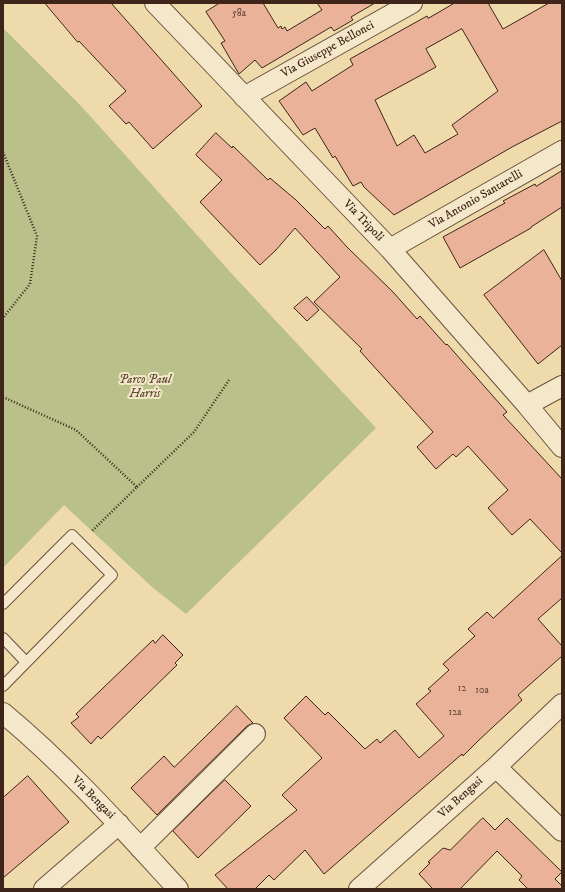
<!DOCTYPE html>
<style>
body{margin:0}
#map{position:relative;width:565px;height:892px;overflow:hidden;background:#efdaac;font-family:"IM FELL DW Pica",serif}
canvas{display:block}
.frame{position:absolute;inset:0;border:4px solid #3e2419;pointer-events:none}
</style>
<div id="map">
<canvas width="565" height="892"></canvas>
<div class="frame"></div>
</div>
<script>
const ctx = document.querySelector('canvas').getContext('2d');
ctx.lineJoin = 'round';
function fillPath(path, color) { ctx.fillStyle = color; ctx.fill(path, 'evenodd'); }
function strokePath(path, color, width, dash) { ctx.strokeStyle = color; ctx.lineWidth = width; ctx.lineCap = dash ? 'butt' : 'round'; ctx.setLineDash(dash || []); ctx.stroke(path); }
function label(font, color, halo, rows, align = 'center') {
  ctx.font = font + ' "IM FELL DW Pica",serif'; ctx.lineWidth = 4; ctx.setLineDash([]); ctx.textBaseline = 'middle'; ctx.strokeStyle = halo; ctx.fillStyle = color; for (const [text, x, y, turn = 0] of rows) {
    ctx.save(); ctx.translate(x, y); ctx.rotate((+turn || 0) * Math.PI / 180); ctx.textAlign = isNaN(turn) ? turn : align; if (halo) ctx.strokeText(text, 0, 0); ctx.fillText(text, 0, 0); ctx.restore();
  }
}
fillPath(new Path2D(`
 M 3,28 L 82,107 L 232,274 L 376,428 L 186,614 L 152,587 L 64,505 L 3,568 Z`), '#b9c089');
const building = new Path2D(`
 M 45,3 L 111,3 L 202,106 L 153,149 L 129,122 L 126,124 L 109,106 L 126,91 L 79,41 L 78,42 Z
 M 220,3 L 263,3 L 278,28 L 281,26 L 282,29 L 285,27 L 287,31 L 322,10 L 317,3 L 375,3 L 351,17 L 353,20 L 334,31 L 331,27 L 262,68 L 255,60 L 239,74 L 221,43 L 225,41 L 206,12 Z
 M 455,3 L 488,3 L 503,29 L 549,3 L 562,3 L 562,121 L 512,147 L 394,215 L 364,187 L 361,182 L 353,186 L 335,156 L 333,158 L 315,128 L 303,135 L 279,101 L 306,82 L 312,91 L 353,65 L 350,59 L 427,16 L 428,18 ZM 462,29 L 498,91 L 452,125 L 458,134 L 425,153 L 414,135 L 397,146 L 375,100 L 436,67 L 426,49 Z
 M 216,133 L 232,148 L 233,146 L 268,180 L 270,178 L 296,200 L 325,229 L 328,226 L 347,247 L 393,292 L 417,319 L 420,316 L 446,345 L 447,344 L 507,412 L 503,415 L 562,479 L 562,553 L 530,519 L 512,535 L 488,508 L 508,490 L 468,446 L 456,457 L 453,454 L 436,469 L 417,447 L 433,432 L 360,351 L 362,349 L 314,302 L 340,277 L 295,228 L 276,250 L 260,265 L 200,202 L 222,180 L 196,155 Z
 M 562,171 L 562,207 L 531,227 L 531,228 L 460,268 L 443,237 L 505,203 L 503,201 L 535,184 L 536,186 Z
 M 544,250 L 562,281 L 562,345 L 538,364 L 484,295 Z
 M 307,297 L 319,310 L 307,321 L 294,308 Z
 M 562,556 L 562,598 L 538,619 L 562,646 L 562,656 L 518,695 L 522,700 L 479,740 L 463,756 L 462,754 L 324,874 L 305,850 L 274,880 L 269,875 L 255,889 L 228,889 L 215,875 L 297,810 L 282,795 L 322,758 L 284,718 L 306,696 L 325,715 L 328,712 L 365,749 L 377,739 L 380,743 L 395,730 L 419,758 L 444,736 L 416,704 L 431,691 L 428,689 L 449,670 L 443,664 L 475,636 L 468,629 L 478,620 L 487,612 L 493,618 Z
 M 163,635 L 183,655 L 175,663 L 177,665 L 101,739 L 98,736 L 91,744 L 71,723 L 79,717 L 76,714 L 153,640 L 155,643 Z
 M 237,706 L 253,723 L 247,726 L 157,815 L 131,788 L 164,756 L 174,767 Z
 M 28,776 L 69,822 L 3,878 L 3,798 Z
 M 225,780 L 251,806 L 198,858 L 173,831 Z
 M 483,818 L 495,830 L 507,818 L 562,872 L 555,879 L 562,886 L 562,889 L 528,889 L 519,880 L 522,876 L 497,851 L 460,889 L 433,889 L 419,874 L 430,863 L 428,862 L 443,848 L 450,850 Z`);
fillPath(building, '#eab399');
strokePath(building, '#3e2419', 1);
const lane = new Path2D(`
 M 3,604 L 72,535 L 112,575 L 3,686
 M 3,638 L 26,662`);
const street = new Path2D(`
 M 155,3 L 390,249 L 527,405 L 562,447
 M 244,97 L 412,3
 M 390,249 L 562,151
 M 527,405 L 562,386
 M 3,713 C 67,766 122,828 178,889
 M 496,767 L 562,831
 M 140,848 L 255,734
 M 44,889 L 119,824
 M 359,889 L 496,767 L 562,704`);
strokePath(lane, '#6a523e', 12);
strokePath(street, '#6a523e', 22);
strokePath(new Path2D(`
 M 3,152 L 37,236 L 30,284 L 3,318
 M 3,397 L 76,430 L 137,487 L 91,532
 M 137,487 L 194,432 L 229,380`), '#3e2419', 2.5, [1, 2]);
strokePath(lane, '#f5e7c9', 10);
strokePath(street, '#f5e7c9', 20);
label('10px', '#694839', null, [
 ["58a",239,14],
 ["12",462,689],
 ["10a",482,691],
 ["12a",455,713]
]);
label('12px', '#3e2419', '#f5e7c9', [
 ["Via Giuseppe Bellonci",328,50,-29],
 ["Via Antonio Santarelli",476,200,-30],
 ["Via Tripoli",363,221,46],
 ["Via Bengasi",93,798,45],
 ["Via Bengasi",461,798,-42]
]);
label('italic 12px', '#5d4b35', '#f5e7c9', [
 ["Parco Paul",145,381],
 ["Harris",145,395]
]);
</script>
